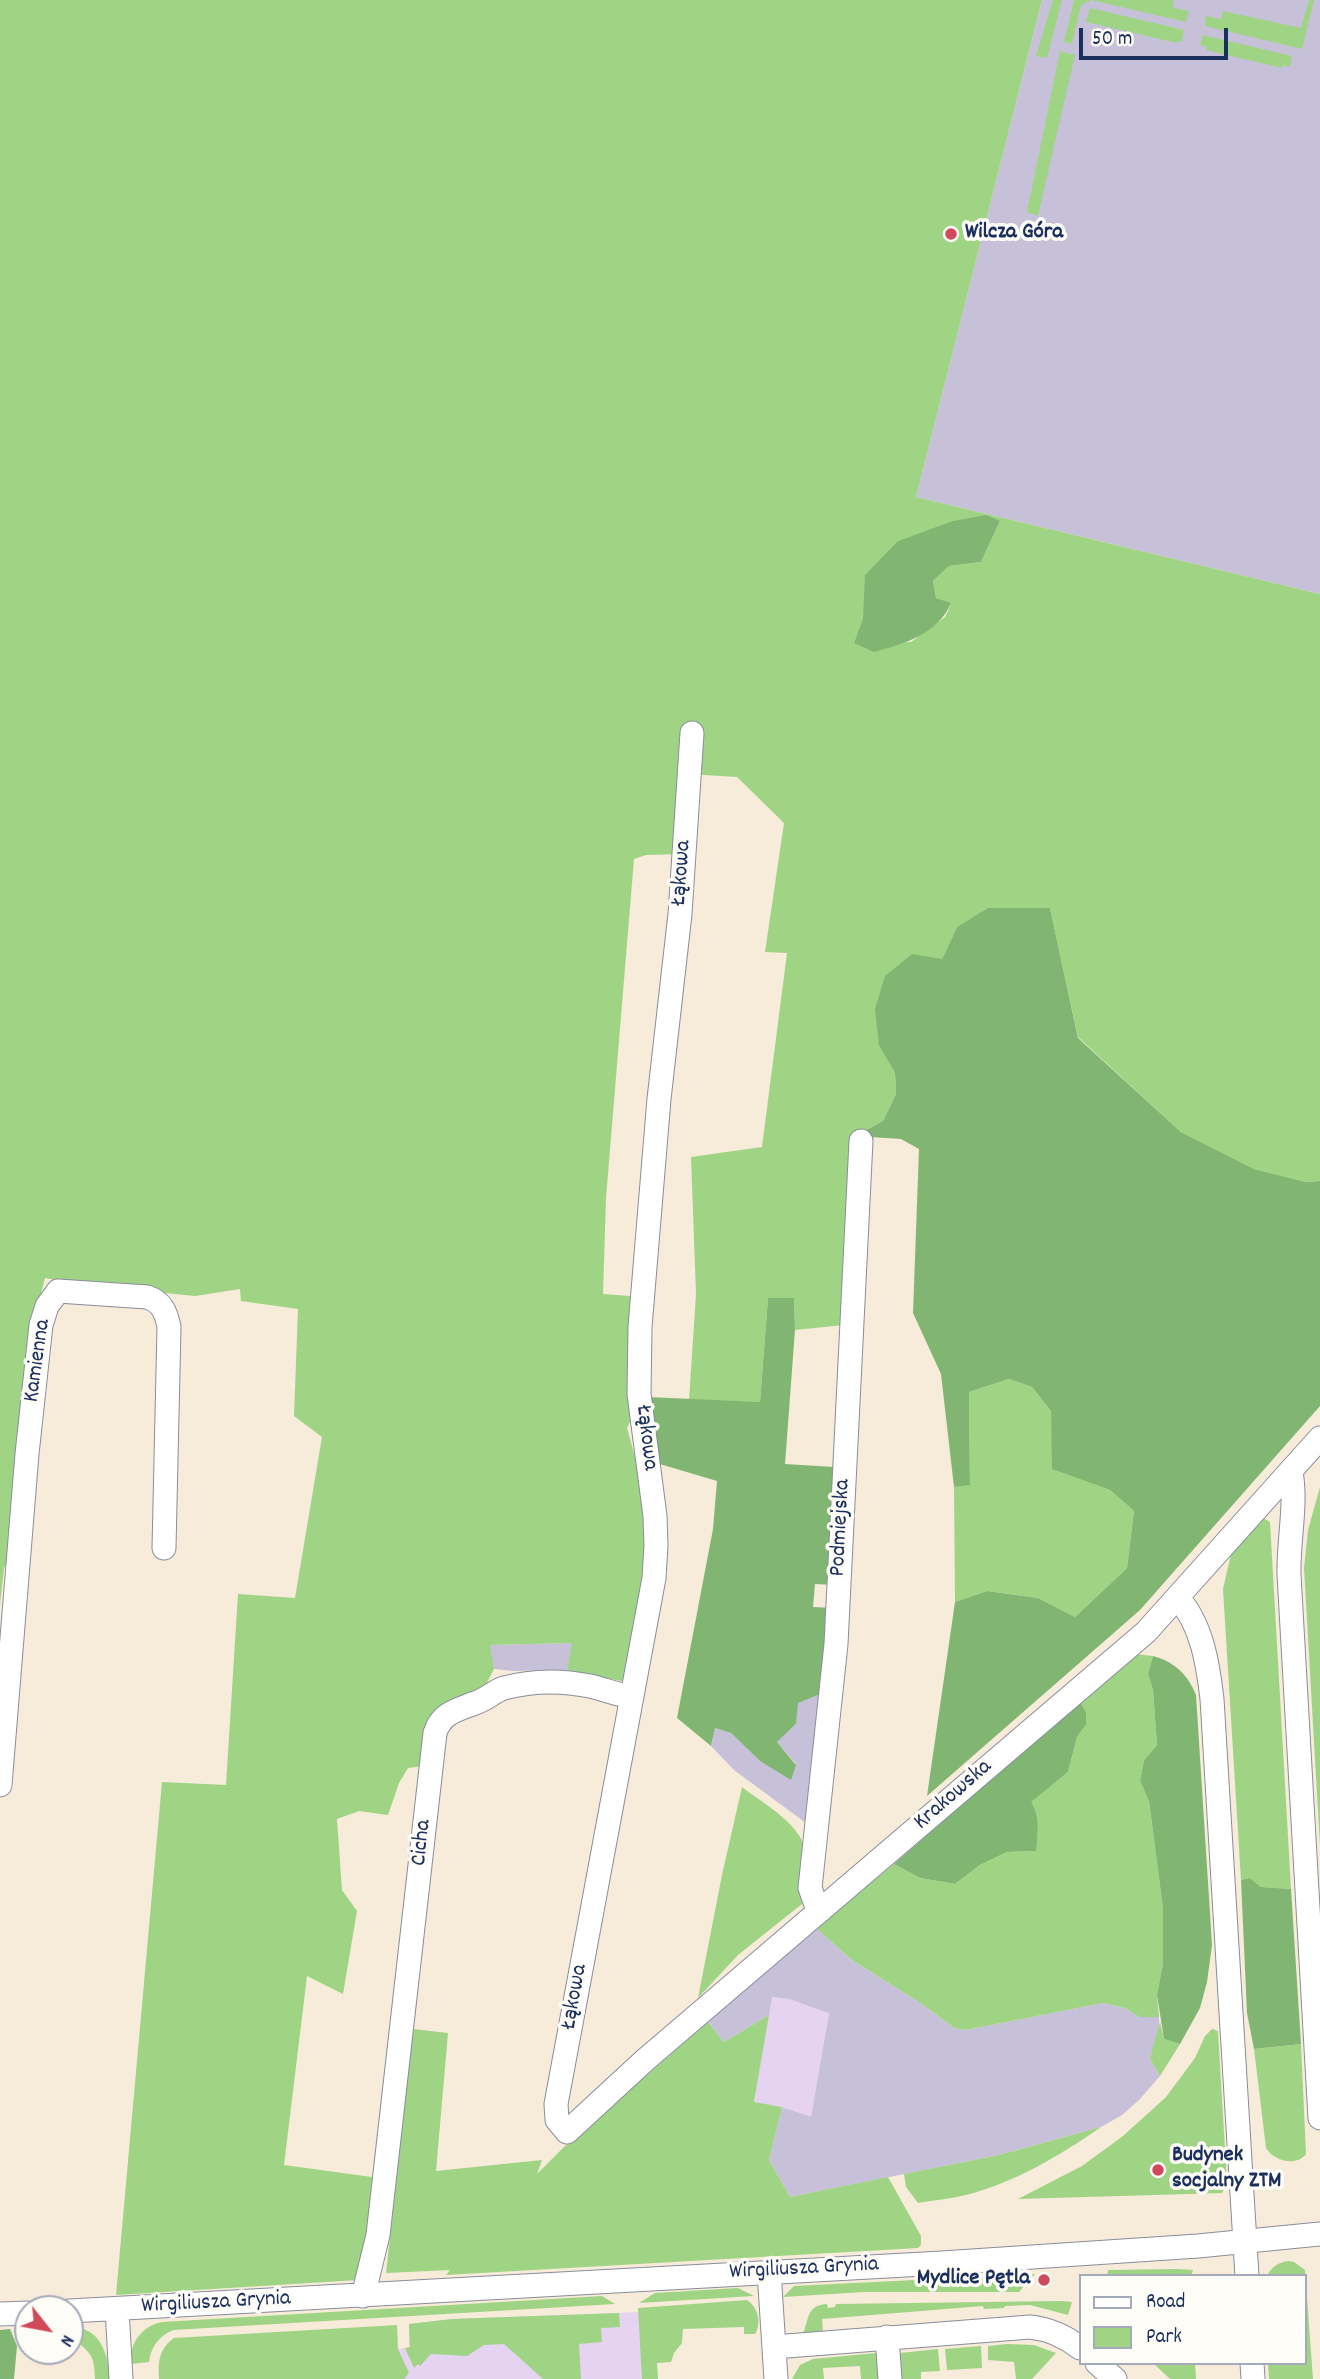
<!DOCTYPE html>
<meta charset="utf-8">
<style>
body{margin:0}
#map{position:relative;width:1320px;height:2379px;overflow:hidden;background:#f7ebd9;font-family:Dekko,sans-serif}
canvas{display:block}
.legend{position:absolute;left:1079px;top:2274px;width:228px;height:91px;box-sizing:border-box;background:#fdfcf7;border:2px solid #a3aaba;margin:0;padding:9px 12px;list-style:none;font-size:21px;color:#1b2f5e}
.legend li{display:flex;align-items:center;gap:14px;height:35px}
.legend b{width:35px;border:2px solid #a3aaba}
.north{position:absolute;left:14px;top:2295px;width:70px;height:70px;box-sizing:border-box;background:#fdfcf7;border:2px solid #a3aaba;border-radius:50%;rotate:121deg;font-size:19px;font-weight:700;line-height:28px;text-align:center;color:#1b2f5e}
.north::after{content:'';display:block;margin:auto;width:24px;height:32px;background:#d1495b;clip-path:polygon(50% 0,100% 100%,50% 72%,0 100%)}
.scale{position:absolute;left:1079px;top:28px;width:149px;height:32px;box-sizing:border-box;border:4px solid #1b2f5e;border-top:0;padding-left:9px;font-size:21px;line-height:24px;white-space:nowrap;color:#1b2f5e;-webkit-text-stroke:5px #fdfcf7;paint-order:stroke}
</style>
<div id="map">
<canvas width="1320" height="2379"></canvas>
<ul class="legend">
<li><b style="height:9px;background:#fff"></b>Road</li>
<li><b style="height:19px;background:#a0d485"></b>Park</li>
</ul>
<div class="north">N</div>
<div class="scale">50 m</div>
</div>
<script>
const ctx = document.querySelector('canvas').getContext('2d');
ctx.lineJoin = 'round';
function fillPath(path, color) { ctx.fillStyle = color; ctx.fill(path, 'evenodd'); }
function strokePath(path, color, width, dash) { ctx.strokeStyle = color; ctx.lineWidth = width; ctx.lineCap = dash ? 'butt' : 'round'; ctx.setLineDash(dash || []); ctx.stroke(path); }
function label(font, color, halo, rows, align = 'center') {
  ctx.font = font + ' Dekko,sans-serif'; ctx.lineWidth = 7; ctx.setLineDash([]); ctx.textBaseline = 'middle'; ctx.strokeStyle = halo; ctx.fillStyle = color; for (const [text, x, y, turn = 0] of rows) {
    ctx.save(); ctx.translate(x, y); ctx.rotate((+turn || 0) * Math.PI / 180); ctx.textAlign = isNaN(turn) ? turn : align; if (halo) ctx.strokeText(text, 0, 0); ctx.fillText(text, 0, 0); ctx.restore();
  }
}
fillPath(new Path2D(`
 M 771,1997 L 789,1999 L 829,2012 L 811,2118 L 782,2107 L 754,2103 Z
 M 642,2312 L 647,2379 L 202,2379 L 210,2364 L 409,2348 L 409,2324 L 452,2319 Z`), '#e5d3f1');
fillPath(new Path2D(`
 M 1042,0 L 1320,0 L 1320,594 L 916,497 Z
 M 573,1643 L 567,1670 L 514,1671 L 494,1669 L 489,1645 Z
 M 823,1693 L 806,1823 L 734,1770 L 711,1746 L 715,1728 L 731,1733 L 760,1761 L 796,1764 L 777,1742 L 796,1724 L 797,1703 Z
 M 816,1928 L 852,1960 L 922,2004 L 954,2028 L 966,2030 L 1103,2003 L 1125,2008 L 1139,2017 L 1159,2017 L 1159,2033 L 1150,2059 L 1160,2076 L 1139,2100 L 1122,2115 L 1101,2127 L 999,2155 L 790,2197 L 769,2160 L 782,2107 L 811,2117 L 829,2013 L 789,1999 L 772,1997 L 769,2015 L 724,2042 L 708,2022 Z`), '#c7c0d9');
fillPath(new Path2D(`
 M 0,0 L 1042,0 L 916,497 L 1320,594 L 1320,1181 L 1306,1182 L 1254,1169 L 1181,1132 L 1078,1037 L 1050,908 L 957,927 L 942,959 L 879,1046 L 895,1073 L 896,1094 L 883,1121 L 855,1136 L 844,1325 L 795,1330 L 794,1298 L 768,1298 L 760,1402 L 689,1401 L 696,1294 L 691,1157 L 762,1147 L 787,953 L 765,952 L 784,823 L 737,777 L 687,774 L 680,854 L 646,855 L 634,859 L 606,1198 L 603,1294 L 630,1296 L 635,1411 L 627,1428 L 650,1511 L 650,1540 L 626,1682 L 567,1670 L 572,1643 L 490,1645 L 494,1669 L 479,1698 L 449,1703 L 432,1714 L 425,1766 L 408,1768 L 399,1783 L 388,1815 L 359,1811 L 337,1819 L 342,1890 L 357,1911 L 343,1994 L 307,1976 L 284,2165 L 379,2178 L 358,2280 L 116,2295 L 162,1782 L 226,1785 L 238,1594 L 295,1598 L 322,1437 L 294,1416 L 298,1309 L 241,1301 L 240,1289 L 195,1296 L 83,1285 L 45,1278 L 33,1324 L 9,1559 L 4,1568 L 0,1604 ZM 1000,521 L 981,562 L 949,566 L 933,581 L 936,598 L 951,604 L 945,617 L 911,642 L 854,643 L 898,541 L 919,534 Z
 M 1053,0 L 1062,0 L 1047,58 L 1036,56 Z
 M 1074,0 L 1173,0 L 1174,8 L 1189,11 L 1186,22 L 1091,0 L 1081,5 L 1072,44 L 1064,42 Z
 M 1309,0 L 1314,0 L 1302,49 L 1205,26 L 1206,16 L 1221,19 L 1223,11 L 1301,28 Z
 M 1090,8 L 1184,30 L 1182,42 L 1178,41 L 1177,43 L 1086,22 Z
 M 1203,35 L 1292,56 L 1290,67 L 1283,65 L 1282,68 L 1206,50 L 1207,47 L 1200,45 Z
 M 1060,51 L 1075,55 L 1038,216 L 1027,212 Z
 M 1009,1379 L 1032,1387 L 1051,1411 L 1053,1469 L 1110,1490 L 1134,1511 L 1127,1568 L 1075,1617 L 1038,1598 L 987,1591 L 955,1602 L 954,1487 L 970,1484 L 969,1392 Z
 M 1320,1487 L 1320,1846 L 1304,1568 L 1308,1530 Z
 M 1263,1518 L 1270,1522 L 1291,1889 L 1261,1887 L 1250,1878 L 1241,1880 L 1223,1589 L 1231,1554 Z
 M 1135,1654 L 1153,1656 L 1148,1674 L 1153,1690 L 1157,1745 L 1144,1760 L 1140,1781 L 1149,1801 L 1163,1909 L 1163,1963 L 1157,1995 L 1159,2017 L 1139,2017 L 1125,2008 L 1103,2003 L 966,2030 L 954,2028 L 922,2004 L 852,1960 L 816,1928 L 894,1864 L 920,1878 L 955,1884 L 980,1865 L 1007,1852 L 1035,1851 C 1039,1832 1041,1818 1030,1802 L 1068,1772 L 1077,1737 L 1086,1725 L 1080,1702 Z
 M 742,1787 C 765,1805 806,1826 807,1859 C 807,1874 803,1889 802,1904 L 738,1955 L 698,1998 L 722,1875 Z
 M 769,2015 L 754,2102 L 782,2107 L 769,2160 L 790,2197 L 888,2177 L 921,2236 L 921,2245 L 918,2248 L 446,2275 L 450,2270 L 386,2273 L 413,2029 L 448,2033 L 436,2171 L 542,2160 L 537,2174 L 563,2148 L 708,2022 L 724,2042 Z
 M 1160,2022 L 1164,2039 L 1180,2044 L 1160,2076 L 1150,2059 Z
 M 1212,2029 L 1218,2031 L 1227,2183 L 1222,2193 L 1018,2199 L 1082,2166 L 1123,2136 L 1166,2097 L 1195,2058 L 1205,2036 Z
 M 1301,2044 L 1306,2154 C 1296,2167 1274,2161 1266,2148 L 1254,2049 Z
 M 1101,2127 C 1059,2156 1016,2182 966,2195 C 950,2199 934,2200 918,2203 L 906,2187 L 904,2174 L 999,2155 Z
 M 1288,2261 L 1294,2262 L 1305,2270 L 1313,2379 L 1269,2379 L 1268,2363 L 1304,2363 L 1304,2276 L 1267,2276 C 1272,2266 1278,2263 1288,2261 Z
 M 1177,2269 L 1193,2270 L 1191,2276 L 1107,2276 L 1108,2270 Z
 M 1035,2274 L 1019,2292 L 864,2292 L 783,2297 L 794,2286 Z
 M 738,2288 L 754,2296 L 639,2303 L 655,2293 Z
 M 602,2296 L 615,2304 L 173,2330 C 158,2337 151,2347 149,2362 L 131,2364 C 129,2343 142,2326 162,2322 Z
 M 747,2300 C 758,2307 762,2323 755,2334 L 744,2334 L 744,2327 L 683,2329 L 682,2343 L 674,2353 L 671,2362 L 657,2363 L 658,2379 L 642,2379 L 638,2308 Z
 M 1061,2301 L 1072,2302 L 1068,2315 L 1030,2305 L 1005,2306 L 1004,2308 L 984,2309 L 983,2306 L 822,2319 L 823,2333 L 803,2334 C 809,2318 807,2305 827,2304 L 828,2308 L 835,2307 L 836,2304 Z
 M 619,2313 L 620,2327 L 601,2328 L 602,2342 L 579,2344 L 581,2379 L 543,2379 L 504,2344 L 484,2345 L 467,2356 L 431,2354 L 420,2366 L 418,2364 L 414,2368 L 405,2348 L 410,2347 L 409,2324 L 452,2319 Z
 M 397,2325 L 398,2349 L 409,2373 L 404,2379 L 159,2379 C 158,2361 159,2349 174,2338 Z
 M 70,2327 C 101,2327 108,2354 110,2379 L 95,2379 C 94,2357 93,2355 76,2341 L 70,2342 Z
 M 1007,2344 L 1034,2345 L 1056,2353 L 1032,2379 L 1016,2379 L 1014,2362 L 988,2360 L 988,2346 Z
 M 981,2346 L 982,2368 L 947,2370 L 945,2349 Z
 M 938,2349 L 940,2371 L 921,2372 L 921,2379 L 896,2379 L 898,2356 L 900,2353 Z
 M 876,2353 L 883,2379 L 861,2379 L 860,2366 L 823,2368 L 824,2379 L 792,2379 L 800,2365 L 813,2359 Z
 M 1153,2363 L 1195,2363 L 1196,2379 L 1170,2379 Z`), '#a0d485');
fillPath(new Path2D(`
 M 986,515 L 1000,521 L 981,562 L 949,566 L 933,581 L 936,598 L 951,603 C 938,634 904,644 874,652 L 854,643 L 863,619 L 865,575 L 898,541 L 953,521 Z
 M 988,908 L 1050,908 L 1078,1038 L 1181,1132 L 1254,1169 L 1306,1182 L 1320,1181 L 1320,1406 L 1140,1610 L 927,1796 L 955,1602 L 987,1591 L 1038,1598 L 1075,1617 L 1127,1568 L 1134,1511 L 1110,1490 L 1052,1469 L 1051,1411 L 1032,1387 L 1009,1379 L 969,1392 L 970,1485 L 954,1487 L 941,1374 L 913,1313 L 919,1149 L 901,1139 L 855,1136 L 883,1121 L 896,1094 L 895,1073 L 879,1046 L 875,1009 L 885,976 L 912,954 L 942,959 L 957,927 Z
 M 768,1298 L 794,1298 L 795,1330 L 785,1464 L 834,1467 L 835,1585 L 815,1584 L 813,1607 L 832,1608 L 823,1693 L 798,1703 L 796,1724 L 777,1742 L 796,1765 L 791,1780 L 760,1761 L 731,1733 L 715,1728 L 711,1746 L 677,1718 L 713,1529 L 717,1481 L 653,1462 L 647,1397 L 760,1402 Z
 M 1153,1656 C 1175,1662 1188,1675 1196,1695 L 1212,1945 L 1207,1982 L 1200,2008 L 1180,2044 L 1164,2039 L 1157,1995 L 1163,1963 L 1163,1909 L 1149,1801 L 1140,1781 L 1144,1760 L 1157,1745 L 1153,1690 L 1148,1674 Z
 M 1080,1702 L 1086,1713 L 1086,1725 L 1077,1737 L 1068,1772 L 1031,1802 C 1041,1818 1038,1833 1036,1851 L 1007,1852 L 980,1865 L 955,1884 L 920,1878 L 894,1864 Z
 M 1250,1878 L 1261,1887 L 1291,1889 L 1301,2044 L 1254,2049 L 1247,2013 L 1241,1880 Z
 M 10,2329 L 17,2346 L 14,2379 L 0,2379 L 0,2330 Z`), '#80b672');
const minor = new Path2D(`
 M 692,733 L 680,914 L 659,1099 L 640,1327 L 639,1394 L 655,1516 L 656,1546 L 654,1578 L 556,2104 L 557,2120 L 567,2132 L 645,2060 L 1146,1632 L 1320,1438
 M 1291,1472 C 1297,1504 1288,1541 1289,1575 L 1320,2118
 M 1178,1598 C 1202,1625 1208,1664 1212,1699 L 1247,2276
 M 0,1785 L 27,1454 L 41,1325 L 47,1306 L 58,1291 L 147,1297 C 162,1302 166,1312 169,1327 L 164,1548
 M 821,1910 L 815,1902 L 810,1888 L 836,1644 L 861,1141
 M 769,2271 L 776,2379
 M 363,2296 L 378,2235 L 435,1733 C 441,1713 457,1710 475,1703 C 486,1700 494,1691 504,1688 C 533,1680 560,1680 590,1686 C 604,1689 617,1695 632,1697
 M 117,2309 L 121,2379
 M 70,2311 L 942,2263 L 1198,2246 L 1320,2234
 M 0,2314 L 28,2313
 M 887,2337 L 890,2379
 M 774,2347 L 1030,2327 C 1049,2329 1065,2336 1080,2348
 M 1097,2363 L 1115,2379
 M 1252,2363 L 1253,2379`);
strokePath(minor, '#898d9c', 25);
strokePath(minor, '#fff', 23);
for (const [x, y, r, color] of [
 [951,234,7,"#d1495b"],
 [1158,2170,7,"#d1495b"],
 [1044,2280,7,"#d1495b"]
]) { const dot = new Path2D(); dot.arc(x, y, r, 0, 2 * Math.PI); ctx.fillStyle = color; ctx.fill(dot); strokePath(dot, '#fdfcf7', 2.5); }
label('bold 23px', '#1b2f5e', '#fdfcf7', [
 ["Wilcza Góra",965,234],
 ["Budynek",1172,2157],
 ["socjalny ZTM",1172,2183],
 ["Mydlice Pętla",1030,2280,"right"]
], 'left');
label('23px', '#1b2f5e', '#fdfcf7', [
 ["Łąkowa",683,873,-86],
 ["Kamienna",39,1361,-82],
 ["Łąkowa",645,1438,83],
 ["Podmiejska",842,1528,-87],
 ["Krakowska",954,1796,-41],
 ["Cicha",423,1843,-84],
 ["Łąkowa",576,1997,-80],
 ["Wirgiliusza Grynia",804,2270,-3],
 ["Wirgiliusza Grynia",216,2304,-3]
]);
</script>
